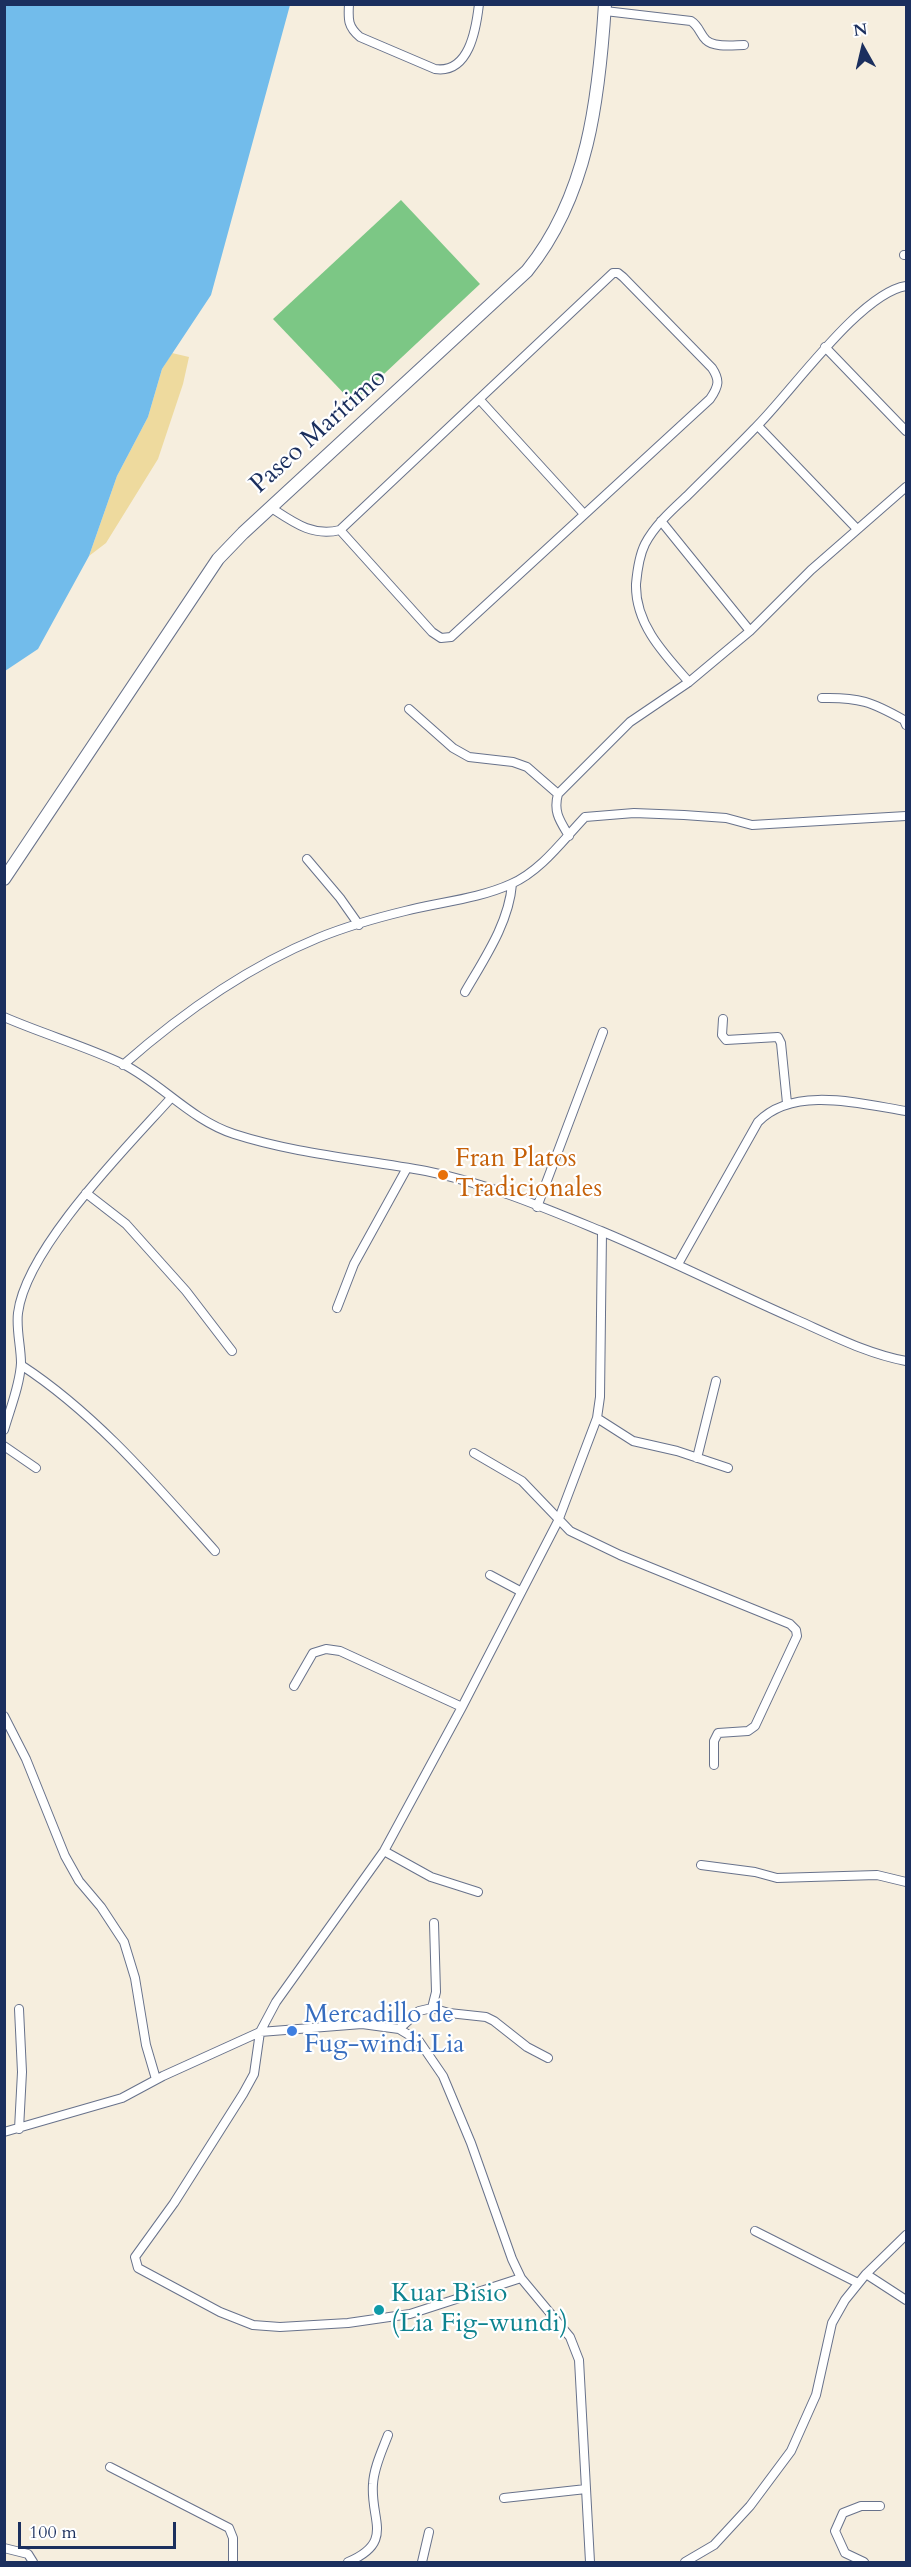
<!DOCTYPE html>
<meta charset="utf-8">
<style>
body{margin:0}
#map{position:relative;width:911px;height:2567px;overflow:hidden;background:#f6eede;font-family:Cardo,serif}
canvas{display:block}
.frame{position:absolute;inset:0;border:6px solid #1b2f5e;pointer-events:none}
.north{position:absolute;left:833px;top:18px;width:60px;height:60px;-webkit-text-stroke:4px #fff;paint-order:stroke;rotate:352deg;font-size:16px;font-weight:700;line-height:24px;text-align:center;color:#1b2f5e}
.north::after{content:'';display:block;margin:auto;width:21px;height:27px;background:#1b2f5e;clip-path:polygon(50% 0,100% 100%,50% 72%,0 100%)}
.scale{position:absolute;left:18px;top:2522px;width:158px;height:27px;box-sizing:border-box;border:3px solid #1b2f5e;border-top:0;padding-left:8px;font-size:18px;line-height:21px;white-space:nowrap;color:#1b2f5e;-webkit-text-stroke:4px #fff;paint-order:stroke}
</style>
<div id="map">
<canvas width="911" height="2567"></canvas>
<div class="frame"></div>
<div class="north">N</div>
<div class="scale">100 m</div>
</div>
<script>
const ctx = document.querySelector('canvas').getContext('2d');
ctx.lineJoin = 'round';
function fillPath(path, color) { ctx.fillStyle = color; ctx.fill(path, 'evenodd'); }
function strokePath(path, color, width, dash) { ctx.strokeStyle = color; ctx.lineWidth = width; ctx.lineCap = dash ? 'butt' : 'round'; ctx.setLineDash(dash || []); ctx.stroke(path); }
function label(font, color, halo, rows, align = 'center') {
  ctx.font = font + ' Cardo,serif'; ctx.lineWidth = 4.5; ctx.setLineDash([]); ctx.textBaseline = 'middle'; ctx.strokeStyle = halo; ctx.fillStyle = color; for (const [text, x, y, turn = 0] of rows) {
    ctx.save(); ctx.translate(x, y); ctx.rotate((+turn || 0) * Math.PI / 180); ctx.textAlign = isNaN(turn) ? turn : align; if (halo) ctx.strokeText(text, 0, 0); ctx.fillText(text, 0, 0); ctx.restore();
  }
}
fillPath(new Path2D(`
 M 401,200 L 480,284 L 353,403 L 273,319 Z`), '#7cc785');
fillPath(new Path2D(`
 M 172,353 L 189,357 L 183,384 L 158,459 L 106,543 L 89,556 L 117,476 L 148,417 L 162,369 Z`), '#eeda9e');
fillPath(new Path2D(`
 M 5,4 L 290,5 L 211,295 L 162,369 L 148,417 L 117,476 L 89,556 L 38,649 L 5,671 Z`), '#72bceb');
const minor = new Path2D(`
 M 349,4 C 348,20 348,27 360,37 L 435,69 C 469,74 476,30 479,4
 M 605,11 L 691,21 C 699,26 700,34 706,40 C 714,48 734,45 744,45
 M 904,255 L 906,255
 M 825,347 L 906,431
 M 480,400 L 584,514
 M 758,426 L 857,529
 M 270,507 C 293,522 312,537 340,530 L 432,632 L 441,638 L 451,637 L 710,399 C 719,386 720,380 712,368 L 623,277 L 618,273 L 613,273 L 340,530
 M 661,521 L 750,631
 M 689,682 C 664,654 635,624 636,584 C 637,573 640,554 645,544 C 655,525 672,510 687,496 C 710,473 733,451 755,428 C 790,394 860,293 906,286
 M 822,698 C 859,697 872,702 904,720 L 906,725
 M 409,709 L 453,748 L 469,757 L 513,762 L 527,767 L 558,794
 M 569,836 C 560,821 553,812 558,794 L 630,722 L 689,682 L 750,631 L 811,570 L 906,487
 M 307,859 L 340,898 L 359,925
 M 465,992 C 484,959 509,923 512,884
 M 4,1017 C 43,1034 85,1046 123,1064 C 162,1084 191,1120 234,1134 C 296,1154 362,1159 426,1171 C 486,1183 545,1208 601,1231 C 668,1259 731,1291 797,1320 C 833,1336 868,1354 906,1361
 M 723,1019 L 722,1035 L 726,1040 L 778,1037 L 781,1043 L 787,1103
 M 123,1065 C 182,1013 245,968 318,938 C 345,927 376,918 405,911 C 440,902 478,899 511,884 C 541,871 563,840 585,817 L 634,813 L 684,815 L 726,818 L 752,825 L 906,816
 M 86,1193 L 126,1224 L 186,1291 L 232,1351
 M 537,1207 L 603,1032
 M 678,1264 L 758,1122 C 793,1085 862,1104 906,1111
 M 337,1308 L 354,1264 L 407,1168
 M 21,1365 C 96,1414 156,1485 215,1551
 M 597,1418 L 633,1441 L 677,1451 L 728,1468
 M 4,1430 C 10,1409 20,1385 21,1363 C 21,1347 16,1329 18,1313 C 26,1248 128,1146 171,1098
 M 4,1446 L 36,1468
 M 474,1453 L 522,1481 L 570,1531 L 620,1555 L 790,1624 L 796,1630 L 797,1636 L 755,1726 L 748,1731 L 718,1733 L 714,1741 L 714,1765
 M 697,1458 L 716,1381
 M 490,1575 L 520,1591
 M 294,1686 L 313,1653 L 326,1649 L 340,1651 L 462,1707
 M 4,1716 L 26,1759 L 65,1856 L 79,1881 L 101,1907 L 124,1942 L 135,1978 L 146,2045 L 156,2079
 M 384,1851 L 431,1877 L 478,1892
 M 701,1865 L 755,1872 L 777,1878 L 877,1875 L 906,1882
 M 432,2008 L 436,1992 L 434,1923
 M 399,2029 L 419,2011 L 432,2008 L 449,2013 L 486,2017 L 494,2021 L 527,2047 L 548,2058
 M 260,2032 L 254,2074 L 243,2094 L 174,2203 L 135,2257 L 138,2268 L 220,2312 L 253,2325 L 280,2327 L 348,2323 L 410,2314 L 521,2278
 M 19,2129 L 22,2072 L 19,2009
 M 4,2132 L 122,2098 L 163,2076 L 260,2032
 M 755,2231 L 858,2283
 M 866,2274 L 906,2300
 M 110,2467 L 229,2528 L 233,2538 L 233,2562
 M 504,2498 L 586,2489
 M 4,2548 L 28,2554 L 33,2562
 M 348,2562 C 395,2542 370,2520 373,2484 C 374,2467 382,2451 388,2435
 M 422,2562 L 429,2532
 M 590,2562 L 579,2360 L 570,2337 L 521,2278 L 512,2259 L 471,2143 L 443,2076 L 419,2041 L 399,2029 L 362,2024 L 260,2032 L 276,2002 L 384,1851 L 462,1707 L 558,1521 L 597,1418 L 600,1397 L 602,1232
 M 685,2562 L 714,2545 L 750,2506 L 791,2451 L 816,2395 L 832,2323 L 845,2300 L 866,2274 L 906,2235
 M 864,2562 L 845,2553 L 835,2531 L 843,2513 L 861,2506 L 880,2506`);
const secondary = new Path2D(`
 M 4,879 L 218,559 L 243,533 L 527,271 C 588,196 599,98 605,4`);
strokePath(minor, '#68728b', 10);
strokePath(secondary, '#68728b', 14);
strokePath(minor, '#fff', 8);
strokePath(secondary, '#fff', 12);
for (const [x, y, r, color] of [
 [443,1175,6,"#e8710a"],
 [292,2031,6,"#3f7fe0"],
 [379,2310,6,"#0f9aa8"]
]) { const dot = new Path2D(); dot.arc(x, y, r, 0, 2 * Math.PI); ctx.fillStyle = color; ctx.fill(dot); strokePath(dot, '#fff', 2); }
label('26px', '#1b2f5e', '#fff', [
 ["Paseo Marítimo",319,432,-42]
]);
label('26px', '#c56008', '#fff', [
 ["Fran Platos",455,1160],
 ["Tradicionales",455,1190]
], 'left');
label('26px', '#366cbe', '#fff', [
 ["Mercadillo de",304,2016],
 ["Fug-windi Lia",304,2046]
], 'left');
label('26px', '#0d838f', '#fff', [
 ["Kuar Bisio",391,2295],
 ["(Lia Fig-wundi)",391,2325]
], 'left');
</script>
